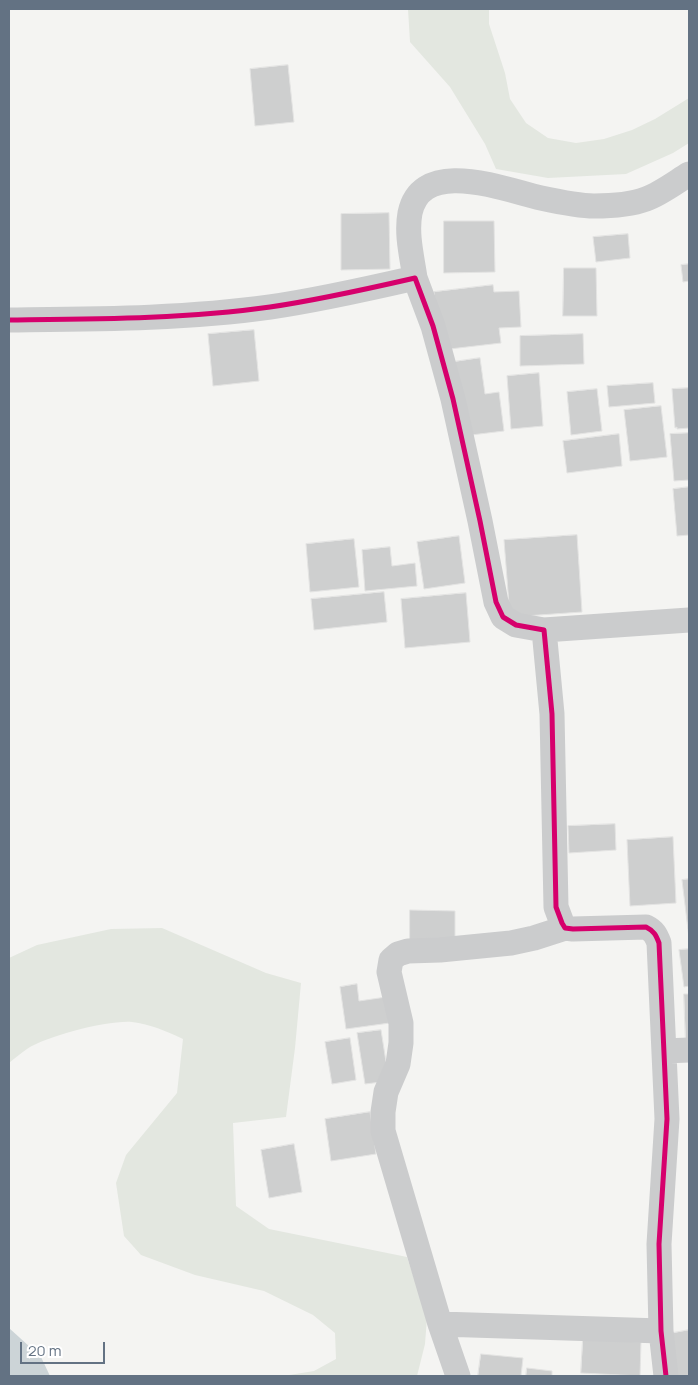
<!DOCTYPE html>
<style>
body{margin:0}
#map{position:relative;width:698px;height:1385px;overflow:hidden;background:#f4f4f2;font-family:Manrope,sans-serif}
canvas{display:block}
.frame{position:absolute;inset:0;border:10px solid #637283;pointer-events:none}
.scale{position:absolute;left:20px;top:1342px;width:85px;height:22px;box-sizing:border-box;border:2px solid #637283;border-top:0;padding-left:6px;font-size:15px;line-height:18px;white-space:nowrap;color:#637283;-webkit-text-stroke:4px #fff;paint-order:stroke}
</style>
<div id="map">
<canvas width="698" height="1385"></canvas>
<div class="frame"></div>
<div class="scale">20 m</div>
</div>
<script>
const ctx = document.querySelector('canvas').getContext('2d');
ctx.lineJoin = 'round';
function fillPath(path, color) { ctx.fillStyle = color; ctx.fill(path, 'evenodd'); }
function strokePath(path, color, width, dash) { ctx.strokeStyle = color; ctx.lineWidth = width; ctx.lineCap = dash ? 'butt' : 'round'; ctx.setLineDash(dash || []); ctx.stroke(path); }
fillPath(new Path2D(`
 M 408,9 L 489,9 L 489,24 L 505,73 L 510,99 L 526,123 L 548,138 L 576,143 L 604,139 L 632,130 L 655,119 L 689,98 L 689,143 L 673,153 L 626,174 L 548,178 L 496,169 L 485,144 L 450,87 L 410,42 Z
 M 162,928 L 266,973 L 301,983 L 295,1048 L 286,1117 L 233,1123 L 236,1206 L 269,1229 L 407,1257 L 427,1318 L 425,1344 L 417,1376 L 283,1376 L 314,1371 L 336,1359 L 335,1333 L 313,1315 L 264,1291 L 195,1275 L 141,1255 L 124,1236 L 116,1183 L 126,1155 L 177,1093 L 183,1039 C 166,1031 150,1024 132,1022 C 108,1020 47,1036 27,1049 C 21,1053 15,1058 9,1063 L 9,958 L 37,945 L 111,929 Z`), '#e3e7e0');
fillPath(new Path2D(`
 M 9,1328 L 41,1357 L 50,1376 L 9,1376 Z`), '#ccd4d7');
const building = new Path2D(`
 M 288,65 L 294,122 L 255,126 L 250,69 Z
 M 389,213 L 390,269 L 341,270 L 341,214 Z
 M 444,221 L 494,221 L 495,272 L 444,273 Z
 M 628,234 L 630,258 L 596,262 L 593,237 Z
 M 689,264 L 689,281 L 683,282 L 681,265 Z
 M 564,268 L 596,268 L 597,316 L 563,316 Z
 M 493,285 L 494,292 L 519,291 L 521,327 L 499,328 L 501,343 L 441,350 L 434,292 Z
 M 254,330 L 259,381 L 213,386 L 208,334 Z
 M 583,334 L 584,364 L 520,366 L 520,336 Z
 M 480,358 L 485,394 L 499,392 L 504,431 L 471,435 L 453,362 Z
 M 539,373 L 543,426 L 511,429 L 507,376 Z
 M 653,383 L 655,403 L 609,407 L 607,386 Z
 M 689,388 L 689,428 L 677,429 L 677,427 L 675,428 L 672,389 Z
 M 597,389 L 602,431 L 571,435 L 567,392 Z
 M 661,406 L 667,457 L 630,461 L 624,410 Z
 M 689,433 L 689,480 L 674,481 L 670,434 Z
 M 619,434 L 622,466 L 567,473 L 563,441 Z
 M 689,487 L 689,535 L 677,536 L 673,489 Z
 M 577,535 L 582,612 L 510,617 L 504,540 Z
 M 459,536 L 465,583 L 424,589 L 417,542 Z
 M 354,539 L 359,587 L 310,592 L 306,544 Z
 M 390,547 L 392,566 L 415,563 L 417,586 L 365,591 L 362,550 Z
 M 384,592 L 387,622 L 314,630 L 311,599 Z
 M 466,593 L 470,642 L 405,648 L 401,599 Z
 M 615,824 L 616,850 L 569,853 L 568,826 Z
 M 673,837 L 676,903 L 630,906 L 627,840 Z
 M 689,879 L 689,938 L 682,880 Z
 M 410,910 L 455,911 L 455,944 L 410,944 Z
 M 689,949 L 689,986 L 684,987 L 679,950 Z
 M 357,984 L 359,1001 L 393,996 L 397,1022 L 346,1029 L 340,987 Z
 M 684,994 L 689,994 L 689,1046 L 686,1046 Z
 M 381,1030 L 389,1081 L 365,1084 L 357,1033 Z
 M 350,1038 L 356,1080 L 332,1084 L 325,1042 Z
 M 370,1112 L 376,1154 L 331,1161 L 325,1119 Z
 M 294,1144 L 302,1192 L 269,1198 L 261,1150 Z
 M 689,1330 L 689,1376 L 675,1376 L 668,1334 Z
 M 583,1339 L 641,1342 L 640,1376 L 581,1373 Z
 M 481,1354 L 523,1358 L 521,1376 L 478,1376 Z
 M 527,1368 L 552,1371 L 552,1376 L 526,1376 Z`);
fillPath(building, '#cecfcf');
strokePath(building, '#e3e3e2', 1);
strokePath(new Path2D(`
 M 415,278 C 412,257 406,234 410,213 C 422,156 505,190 541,198 C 555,201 580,206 594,206 C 611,206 630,205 646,199 C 660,194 676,182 689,174
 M 9,320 C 96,319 184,319 270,307 C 319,300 367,289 415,278 L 433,326 L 453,399 L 480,521 L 496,602 L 503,617 L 516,625 L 544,630 L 552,714 L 556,907 L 562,923 L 565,928 L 573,929 L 646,927 C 654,931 656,935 659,943 L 667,1119 L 659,1244 L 661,1331 L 666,1376
 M 544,630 L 689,620
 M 664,1051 L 689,1050
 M 440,1324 L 661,1331
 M 458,1376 L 440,1324 L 383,1131 L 383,1112 L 386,1092 L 398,1064 L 401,1043 L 401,1023 L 389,972 L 391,960 L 398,954 L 408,951 L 440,950 L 511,943 L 534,938 L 565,928`), '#cbcccd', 25);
strokePath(new Path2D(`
 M 9,320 C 96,319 184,319 270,307 C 319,300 367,289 415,278 L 433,326 L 453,399 L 480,521 L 496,602 L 503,617 L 516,625 L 544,630 L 552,714 L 556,907 L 562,923 L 565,928 L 573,929 L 646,927 C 654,931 656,935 659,943 L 667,1119 L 659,1244 L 661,1331 L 666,1376`), '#d6006c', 5);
</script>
